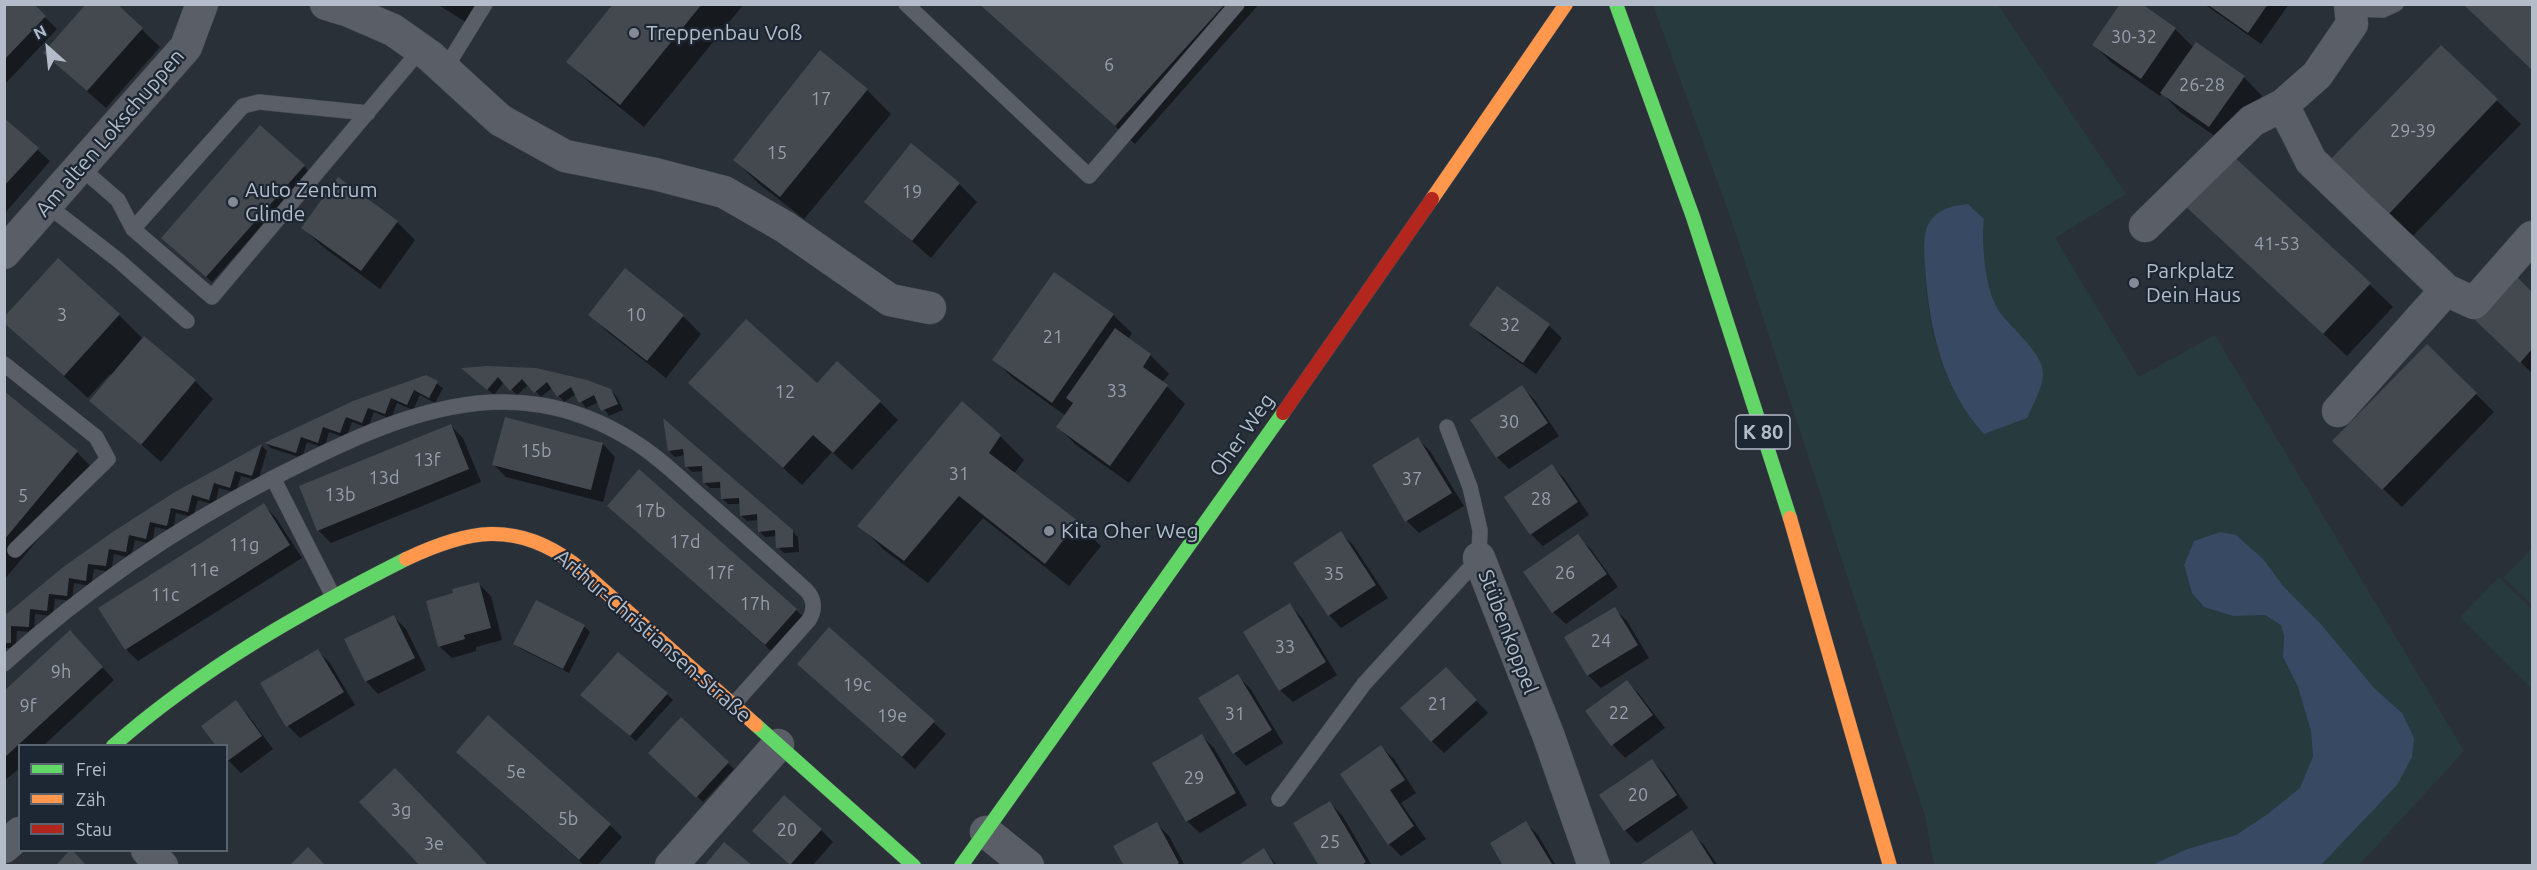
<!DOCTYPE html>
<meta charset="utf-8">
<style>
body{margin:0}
#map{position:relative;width:2537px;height:870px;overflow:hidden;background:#2a3038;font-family:Ubuntu,sans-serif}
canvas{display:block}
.frame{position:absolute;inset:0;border:6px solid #b4bcc9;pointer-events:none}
.legend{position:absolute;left:18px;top:744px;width:210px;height:108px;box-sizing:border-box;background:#1d2633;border:2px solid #59626f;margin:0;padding:8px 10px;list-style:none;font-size:18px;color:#b4bcc9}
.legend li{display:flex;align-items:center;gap:12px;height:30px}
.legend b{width:30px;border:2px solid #59626f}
.north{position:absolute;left:18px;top:18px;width:60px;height:60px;-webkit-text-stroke:4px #1d2633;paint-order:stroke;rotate:333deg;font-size:16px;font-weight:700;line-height:24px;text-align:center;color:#b4bcc9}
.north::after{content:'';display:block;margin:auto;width:21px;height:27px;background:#b4bcc9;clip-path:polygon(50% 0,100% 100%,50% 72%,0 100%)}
</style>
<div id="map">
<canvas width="2537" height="870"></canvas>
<div class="frame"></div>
<ul class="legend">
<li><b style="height:8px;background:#63d668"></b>Frei</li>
<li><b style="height:8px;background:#ff974d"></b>Zäh</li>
<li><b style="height:8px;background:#b3261e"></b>Stau</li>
</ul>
<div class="north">N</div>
</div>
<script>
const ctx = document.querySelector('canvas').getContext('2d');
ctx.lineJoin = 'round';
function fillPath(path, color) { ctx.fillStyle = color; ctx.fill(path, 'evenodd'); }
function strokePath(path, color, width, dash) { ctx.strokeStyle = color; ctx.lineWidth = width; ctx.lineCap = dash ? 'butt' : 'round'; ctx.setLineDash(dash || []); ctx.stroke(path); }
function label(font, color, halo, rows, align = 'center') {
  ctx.font = font + ' Ubuntu,sans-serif'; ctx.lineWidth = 4.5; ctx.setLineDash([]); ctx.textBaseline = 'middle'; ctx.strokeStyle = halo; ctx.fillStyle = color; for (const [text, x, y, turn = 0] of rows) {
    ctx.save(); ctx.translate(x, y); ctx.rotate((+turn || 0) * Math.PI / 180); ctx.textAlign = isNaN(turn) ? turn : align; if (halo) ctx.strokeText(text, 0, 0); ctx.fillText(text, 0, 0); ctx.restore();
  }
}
fillPath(new Path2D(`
 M 1653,5 L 1998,5 L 2126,194 L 2055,238 L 2139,377 L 2215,335 L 2464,751 L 2359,865 L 2321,865 L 2359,824 L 2402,713 L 2374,689 L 2320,623 L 2283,586 L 2220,532 L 2194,542 L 2184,565 L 2192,593 L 2204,607 L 2233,616 L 2265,615 L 2281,625 L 2284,636 L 2283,657 L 2298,687 L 2311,731 L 2313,756 L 2300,789 L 2269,813 L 2236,835 L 2187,849 L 2152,865 L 1934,865 L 1925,816 L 1732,222 ZM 1968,204 L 1984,219 L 1981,237 L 1987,285 L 1996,307 L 2034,354 L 1984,434 C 1934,380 1919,295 1928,225 Z
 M 2532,548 L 2532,605 L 2504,577 Z
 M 2499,577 L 2532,609 L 2532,689 L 2460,617 Z`), '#273a3e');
fillPath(new Path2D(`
 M 1968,204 L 1984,219 C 1981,242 1985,285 1996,306 C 2006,325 2044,352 2043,374 C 2042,390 2033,404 2027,418 L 1984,434 C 1942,389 1928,324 1925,264 C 1924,253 1923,232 1929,223 C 1939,208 1952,206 1968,204 Z
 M 2220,532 L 2236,535 L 2264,560 L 2283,586 L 2320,623 L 2374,688 L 2402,713 L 2414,738 L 2412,757 L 2397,785 L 2321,865 L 2152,865 L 2187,849 L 2236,835 L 2269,813 L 2300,788 L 2313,756 L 2311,731 L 2298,687 L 2283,657 L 2284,636 L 2281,625 L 2265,615 L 2233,616 L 2204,607 L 2192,593 L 2184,565 L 2194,541 Z`), '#384963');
fillPath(new Path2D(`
 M 4,4 L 31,4 L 57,29 L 4,85 Z
 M 115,4 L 160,47 L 106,108 L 64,71 Z
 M 437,4 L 485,4 L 472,26 Z
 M 615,4 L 744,4 L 644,127 L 592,85 L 568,61 Z
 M 979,4 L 1259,4 L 1135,144 Z
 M 2140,4 L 2175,29 L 2194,48 L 2244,77 L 2262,96 L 2228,145 L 2180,112 L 2162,93 L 2160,96 L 2112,63 L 2094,45 Z
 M 2204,4 L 2289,4 L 2261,44 Z
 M 2464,4 L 2532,4 L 2532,69 L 2478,18 Z
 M 2441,47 L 2521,124 L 2409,240 L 2353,187 Z
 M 821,52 L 867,90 L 891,114 L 804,219 L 758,183 L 735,160 Z
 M 4,120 L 50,161 L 5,213 Z
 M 304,166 L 309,172 L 212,282 L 169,244 Z
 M 959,184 L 977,202 L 931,258 L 866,201 Z
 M 2186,205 L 2369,284 L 2393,307 L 2347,356 Z
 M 397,222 L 415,240 L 380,289 L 322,246 L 303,228 Z
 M 1055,274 L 1113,315 L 1132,333 L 1128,339 L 1150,355 L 1169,374 L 1162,382 L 1185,404 L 1129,483 L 1076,445 L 1058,427 L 1066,416 L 1013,378 L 994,360 Z
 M 2516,278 L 2532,294 L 2532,373 L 2495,338 Z
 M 1497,288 L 1549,326 L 1562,338 L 1536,374 L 1483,337 L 1471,325 Z
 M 119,315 L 143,339 L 195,381 L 213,399 L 161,462 L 91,400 L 112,376 L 110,374 L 88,398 L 27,343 Z
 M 590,315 L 683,316 L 701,334 L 666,378 L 609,333 Z
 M 2427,346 L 2494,412 L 2402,507 L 2334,441 Z
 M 464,369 L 611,390 L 617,397 L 623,410 L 609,416 L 599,402 L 586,408 L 576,394 L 564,402 L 552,388 L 541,397 L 529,384 L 517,395 L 504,382 L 494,395 Z
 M 425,376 L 443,388 L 435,403 L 420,395 L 413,410 L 397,403 L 391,419 L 374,412 L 368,428 L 352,422 L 346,438 L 329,432 L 324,448 L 307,442 L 302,458 L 271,448 L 266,443 L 331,412 Z
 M 817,385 L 880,402 L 898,420 L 852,470 L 832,452 L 802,485 L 709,401 Z
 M 1522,387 L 1534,399 L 1559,436 L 1509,469 L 1497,457 Z
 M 4,393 L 77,452 L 95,471 L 4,580 Z
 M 506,419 L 603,444 L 615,457 L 603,502 L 506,477 L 494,465 Z
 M 665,421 L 792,531 L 798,537 L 799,552 L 784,553 L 778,547 L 777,536 L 765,537 L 759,531 L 759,520 L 747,521 L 741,515 L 740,504 L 728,504 L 722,498 L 722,488 L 710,488 L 704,482 L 704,471 L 692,472 L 686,466 L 685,455 L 675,457 L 669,451 Z
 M 451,426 L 463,438 L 481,482 L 331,543 L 318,530 Z
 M 1000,436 L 1024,460 L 1014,474 L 1077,522 L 1101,546 L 1069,586 L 983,518 L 928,583 L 883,549 L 860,526 Z
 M 1418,439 L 1430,451 L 1464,506 L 1419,533 L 1407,521 Z
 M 262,446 L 267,451 L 258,481 L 241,476 L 236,493 L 219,488 L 215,505 L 198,500 L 193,517 L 176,513 L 173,531 L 155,527 L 152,544 L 135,540 L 131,558 L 114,554 L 111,572 L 94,569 L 91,586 L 74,583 L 72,601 L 55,599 L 53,616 L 35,614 L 34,632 L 17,631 L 16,648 L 4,648 L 4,619 L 197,481 Z
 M 1551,465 L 1564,478 L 1589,515 L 1543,546 L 1531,534 Z
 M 264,505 L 276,518 L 302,558 L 138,661 L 126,649 Z
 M 621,518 L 796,610 L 809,622 L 778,657 Z
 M 1341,533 L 1353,545 L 1388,598 L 1341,628 L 1329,615 L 1295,563 Z
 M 1577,536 L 1590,548 L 1618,587 L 1566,624 L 1553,612 Z
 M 478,583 L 491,596 L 502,640 L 476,647 L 476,651 L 452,658 L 439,646 L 455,594 Z
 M 1290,605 L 1302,618 L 1337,675 L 1293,702 L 1280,690 Z
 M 1615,609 L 1627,621 L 1649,658 L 1601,688 L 1588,675 L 1566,638 Z
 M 394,617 L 406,629 L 426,670 L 378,694 L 366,681 Z
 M 584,626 L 590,632 L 569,673 L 521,649 L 515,644 Z
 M 82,645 L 114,680 L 43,746 L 20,746 L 20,768 L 4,781 L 4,693 Z
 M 318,651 L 330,663 L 355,705 L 300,738 L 288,726 Z
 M 799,664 L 933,722 L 946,734 L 915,769 Z
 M 644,673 L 673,700 L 636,741 L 587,700 Z
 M 1237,676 L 1250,688 L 1283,743 L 1246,766 L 1234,753 Z
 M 1458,681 L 1488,713 L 1444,753 L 1432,741 Z
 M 1627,682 L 1639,694 L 1665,728 L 1625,758 L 1613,745 L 1587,711 Z
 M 236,702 L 248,715 L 273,749 L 241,773 L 226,758 L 226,746 Z
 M 681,720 L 734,769 L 703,802 L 650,753 Z
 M 1202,736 L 1214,748 L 1247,805 L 1200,833 L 1187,821 Z
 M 1381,747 L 1394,759 L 1416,793 L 1401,803 L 1426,839 L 1401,856 L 1389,844 Z
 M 1652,761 L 1664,773 L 1688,808 L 1637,843 L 1625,830 L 1601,796 Z
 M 470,764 L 610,825 L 622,837 L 597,866 L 585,866 Z
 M 1330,803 L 1342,815 L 1372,866 L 1321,866 Z
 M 1526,823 L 1538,835 L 1556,866 L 1505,866 Z
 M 1157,824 L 1169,836 L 1185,866 L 1125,866 Z
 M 821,830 L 833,842 L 812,866 L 791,866 L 766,843 Z
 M 1691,832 L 1704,845 L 1718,866 L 1641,866 Z
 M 1264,850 L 1278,866 L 1240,866 Z`), '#0007');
fillPath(new Path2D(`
 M 4,4 L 34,4 L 46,16 L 4,60 Z
 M 86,4 L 117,4 L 143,28 L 87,91 L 43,53 Z
 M 613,4 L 702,4 L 620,105 L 566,62 Z
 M 979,4 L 1225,4 L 1115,126 Z
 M 2120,4 L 2142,4 L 2176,28 L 2141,79 L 2092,45 Z
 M 2207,4 L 2268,4 L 2248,33 Z
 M 2463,4 L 2532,4 L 2532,70 Z
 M 2196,42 L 2245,76 L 2209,127 L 2160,93 Z
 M 2441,45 L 2498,99 L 2385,218 L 2327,163 Z
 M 820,50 L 868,89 L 780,197 L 733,160 Z
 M 4,118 L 39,148 L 4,186 Z
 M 260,125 L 305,165 L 206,277 L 161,238 Z
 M 911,143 L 960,183 L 912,241 L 864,202 Z
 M 2231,154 L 2371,283 L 2323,334 L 2184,205 Z
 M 338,177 L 398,221 L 361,271 L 301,228 Z
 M 58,258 L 120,314 L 64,376 L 4,323 L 4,317 Z
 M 625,268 L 684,315 L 647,361 L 588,315 Z
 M 1054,272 L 1114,314 L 1052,403 L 992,360 Z
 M 2516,276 L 2532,292 L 2532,349 L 2520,363 L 2475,320 Z
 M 1497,286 L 1550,324 L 1523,363 L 1469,325 Z
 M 746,319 L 817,383 L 837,361 L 881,401 L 833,453 L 813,435 L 783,468 L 688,383 Z
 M 1115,328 L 1151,354 L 1143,367 L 1168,385 L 1110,466 L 1056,427 L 1073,403 L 1066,398 Z
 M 144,336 L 196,380 L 141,445 L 89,401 Z
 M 2427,344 L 2477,393 L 2382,490 L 2332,441 Z
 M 487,366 L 536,368 L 587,380 L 611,389 L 618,404 L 601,411 L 594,395 L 579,403 L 571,387 L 557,397 L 547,382 L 534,393 L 522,379 L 510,391 L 498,377 L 487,390 L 461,368 Z
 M 426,375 L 438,381 L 429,398 L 414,390 L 407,405 L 391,398 L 385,414 L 368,408 L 362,423 L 346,417 L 340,433 L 323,427 L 318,443 L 301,437 L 296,453 L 264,443 L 353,401 Z
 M 1522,385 L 1548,423 L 1496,458 L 1470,420 Z
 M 4,391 L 78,451 L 4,540 Z
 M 962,401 L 1001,435 L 989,453 L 1078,521 L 1045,564 L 959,496 L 904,561 L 857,526 Z
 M 505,417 L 603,443 L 591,490 L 492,465 Z
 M 663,418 L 793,530 L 793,547 L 776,548 L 775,530 L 758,532 L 757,514 L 740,516 L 739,498 L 721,499 L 720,482 L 703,483 L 702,466 L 685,467 L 683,449 L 668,451 Z
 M 451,424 L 469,469 L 317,531 L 299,486 Z
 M 1418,437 L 1452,493 L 1405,522 L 1372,465 Z
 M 262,444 L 252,476 L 235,471 L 230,488 L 214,483 L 209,500 L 192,495 L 188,512 L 171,508 L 167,526 L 150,522 L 146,539 L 129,535 L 126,552 L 109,549 L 106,566 L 88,564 L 86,581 L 69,578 L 67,596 L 49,594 L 47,611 L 30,609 L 29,627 L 11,626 L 11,643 L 4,643 L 4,616 L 62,568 L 111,533 L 175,492 Z
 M 1552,464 L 1578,502 L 1530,535 L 1504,497 Z
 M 639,469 L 797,609 L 765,645 L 607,506 Z
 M 264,503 L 290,545 L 125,650 L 98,608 Z
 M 1341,531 L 1376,585 L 1328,616 L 1293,563 Z
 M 1578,534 L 1607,574 L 1552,613 L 1523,572 Z
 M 479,582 L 491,628 L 464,635 L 465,639 L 438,647 L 426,601 L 453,593 L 452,589 Z
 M 536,600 L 585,625 L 563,669 L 513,644 Z
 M 1290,603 L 1326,662 L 1279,691 L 1243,632 Z
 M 1615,607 L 1638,645 L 1587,676 L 1564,637 Z
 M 394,615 L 415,658 L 365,682 L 344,639 Z
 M 829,627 L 935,721 L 902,757 L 797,664 Z
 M 70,630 L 103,667 L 4,758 L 4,691 Z
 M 318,649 L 344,692 L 286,727 L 260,683 Z
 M 618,652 L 668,693 L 630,736 L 580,695 Z
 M 1446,667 L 1477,700 L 1431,742 L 1400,708 Z
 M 1238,674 L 1272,730 L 1233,754 L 1198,698 Z
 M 1627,680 L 1653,715 L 1611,746 L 1585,711 Z
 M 236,700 L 262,736 L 226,762 L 226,746 L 216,746 L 201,726 Z
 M 488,715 L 611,824 L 579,860 L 456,752 Z
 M 681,717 L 729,762 L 696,798 L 648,753 Z
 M 1202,734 L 1236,793 L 1186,822 L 1152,763 Z
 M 1381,745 L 1405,780 L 1390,790 L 1414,826 L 1388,845 L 1340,774 Z
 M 1652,759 L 1677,795 L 1624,831 L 1599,795 Z
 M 395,768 L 476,852 L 489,866 L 420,866 L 408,853 L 359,802 Z
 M 784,795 L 822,829 L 790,865 L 752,831 Z
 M 1330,801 L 1366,862 L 1360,866 L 1319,866 L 1293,823 Z
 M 1526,821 L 1552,864 L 1549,866 L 1503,866 L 1490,843 Z
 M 1157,822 L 1179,863 L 1174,866 L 1124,866 L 1113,846 Z
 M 1692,830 L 1715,866 L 1638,866 Z
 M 724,842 L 753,866 L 704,866 Z
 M 308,847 L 326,866 L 289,866 Z
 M 1264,848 L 1275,866 L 1237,866 Z
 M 70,850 L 72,850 L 87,866 L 55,866 Z`), '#444950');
const lane = new Path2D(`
 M 906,4 L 1089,176 L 1237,4
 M 2350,9 L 2383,10 L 2396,4
 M 445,69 L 485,4
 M 81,168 L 118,200 L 133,229 L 212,297 L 421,49
 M 47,205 L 118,260 L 187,321
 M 133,229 L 243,106 L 259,102 L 368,113
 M 4,364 L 96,437 L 108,459 L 15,550
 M 273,478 C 391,418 508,362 633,441 C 659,457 681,479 704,499 C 738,529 772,559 806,590 C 815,599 815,610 809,620 L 733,705
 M 4,664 C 85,590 176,528 273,478 L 333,596
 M 1279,799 L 1364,684 L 1479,558 L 1480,530 L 1470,487 L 1447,427`);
const street = new Path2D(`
 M 326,4 L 349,11 L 393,30 L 430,56 L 500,120 L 565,156 L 655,174 L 724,192 L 785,227 L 890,300 L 930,308
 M 2283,105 L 2311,161 L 2446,290 L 2474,303 L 2532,237
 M 2145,226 L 2252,121 L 2283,105 L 2317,75 L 2352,24 L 2350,4
 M 4,253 L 186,47 L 202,4
 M 2338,411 L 2446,290
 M 1479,558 L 1549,737 L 1594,866
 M 986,832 L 1028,866
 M 4,847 L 20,833
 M 147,850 L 162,866
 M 671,866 L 778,745`);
const fast = new Path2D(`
 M 1616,4 L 1693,217 L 1790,518
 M 756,725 L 914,866
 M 113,746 C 202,668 301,612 406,559
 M 961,866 L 1283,413`);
const slow = new Path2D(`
 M 1432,199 L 1566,4
 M 1790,518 L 1890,866
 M 406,559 C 467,530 515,520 573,563 L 756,725`);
const jam = new Path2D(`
 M 1283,413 L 1432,199`);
strokePath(lane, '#484c53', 16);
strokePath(street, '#484c53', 33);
strokePath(fast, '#484c53', 15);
strokePath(slow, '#484c53', 15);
strokePath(jam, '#484c53', 15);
strokePath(lane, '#5a5e66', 15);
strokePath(street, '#5a5e66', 32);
strokePath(fast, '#63d668', 14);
strokePath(slow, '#ff974d', 14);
strokePath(jam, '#b3261e', 14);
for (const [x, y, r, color] of [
 [634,33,6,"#848b96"],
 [233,202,6,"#848b96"],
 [2134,283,6,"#848b96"],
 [1049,531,6,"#848b96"]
]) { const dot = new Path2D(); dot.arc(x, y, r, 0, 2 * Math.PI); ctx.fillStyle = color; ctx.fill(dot); strokePath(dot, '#1d2633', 2); }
label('18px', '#989fab', null, [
 ["30-32",2134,37],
 ["6",1109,65],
 ["26-28",2202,85],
 ["17",821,99],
 ["29-39",2413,131],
 ["15",777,153],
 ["19",912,192],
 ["41-53",2277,244],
 ["3",62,315],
 ["10",636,315],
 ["32",1510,325],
 ["21",1053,337],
 ["33",1117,391],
 ["12",785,392],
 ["30",1509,422],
 ["15b",536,451],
 ["13f",427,460],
 ["31",959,474],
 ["13d",384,478],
 ["37",1412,479],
 ["13b",340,495],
 ["5",23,496],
 ["28",1541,499],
 ["17b",650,511],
 ["17d",685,542],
 ["11g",244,545],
 ["11e",204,570],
 ["17f",720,573],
 ["26",1565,573],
 ["35",1334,574],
 ["11c",165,595],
 ["17h",755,604],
 ["24",1601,641],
 ["33",1285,647],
 ["9h",61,672],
 ["19c",857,685],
 ["21",1438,704],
 ["9f",28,706],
 ["22",1619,713],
 ["31",1235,714],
 ["19e",892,716],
 ["5e",516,772],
 ["29",1194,778],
 ["20",1638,795],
 ["3g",401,810],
 ["5b",568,819],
 ["20",787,830],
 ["25",1330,842],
 ["3e",434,844]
]);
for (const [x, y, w] of [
 [1763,432,54]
]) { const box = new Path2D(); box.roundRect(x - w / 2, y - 17, w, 34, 4.5); ctx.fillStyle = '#1d2633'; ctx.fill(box); strokePath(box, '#b4bcc9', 1.5); }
label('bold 20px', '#b4bcc9', null, [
 ["K 80",1763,432]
]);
label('21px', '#b4bcc9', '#1d2633', [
 ["Treppenbau Voß",646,33],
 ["Auto Zentrum",245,190],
 ["Glinde",245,214],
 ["Parkplatz",2146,271],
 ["Dein Haus",2146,295],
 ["Kita Oher Weg",1061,531]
], 'left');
label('21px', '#b4bcc9', '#1d2633', [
 ["Am alten Lokschuppen",110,133,-49],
 ["Oher Weg",1242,435,-55],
 ["Stübenkoppel",1508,632,69],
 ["Arthur-Christiansen-Straße",653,636,41]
]);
</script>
